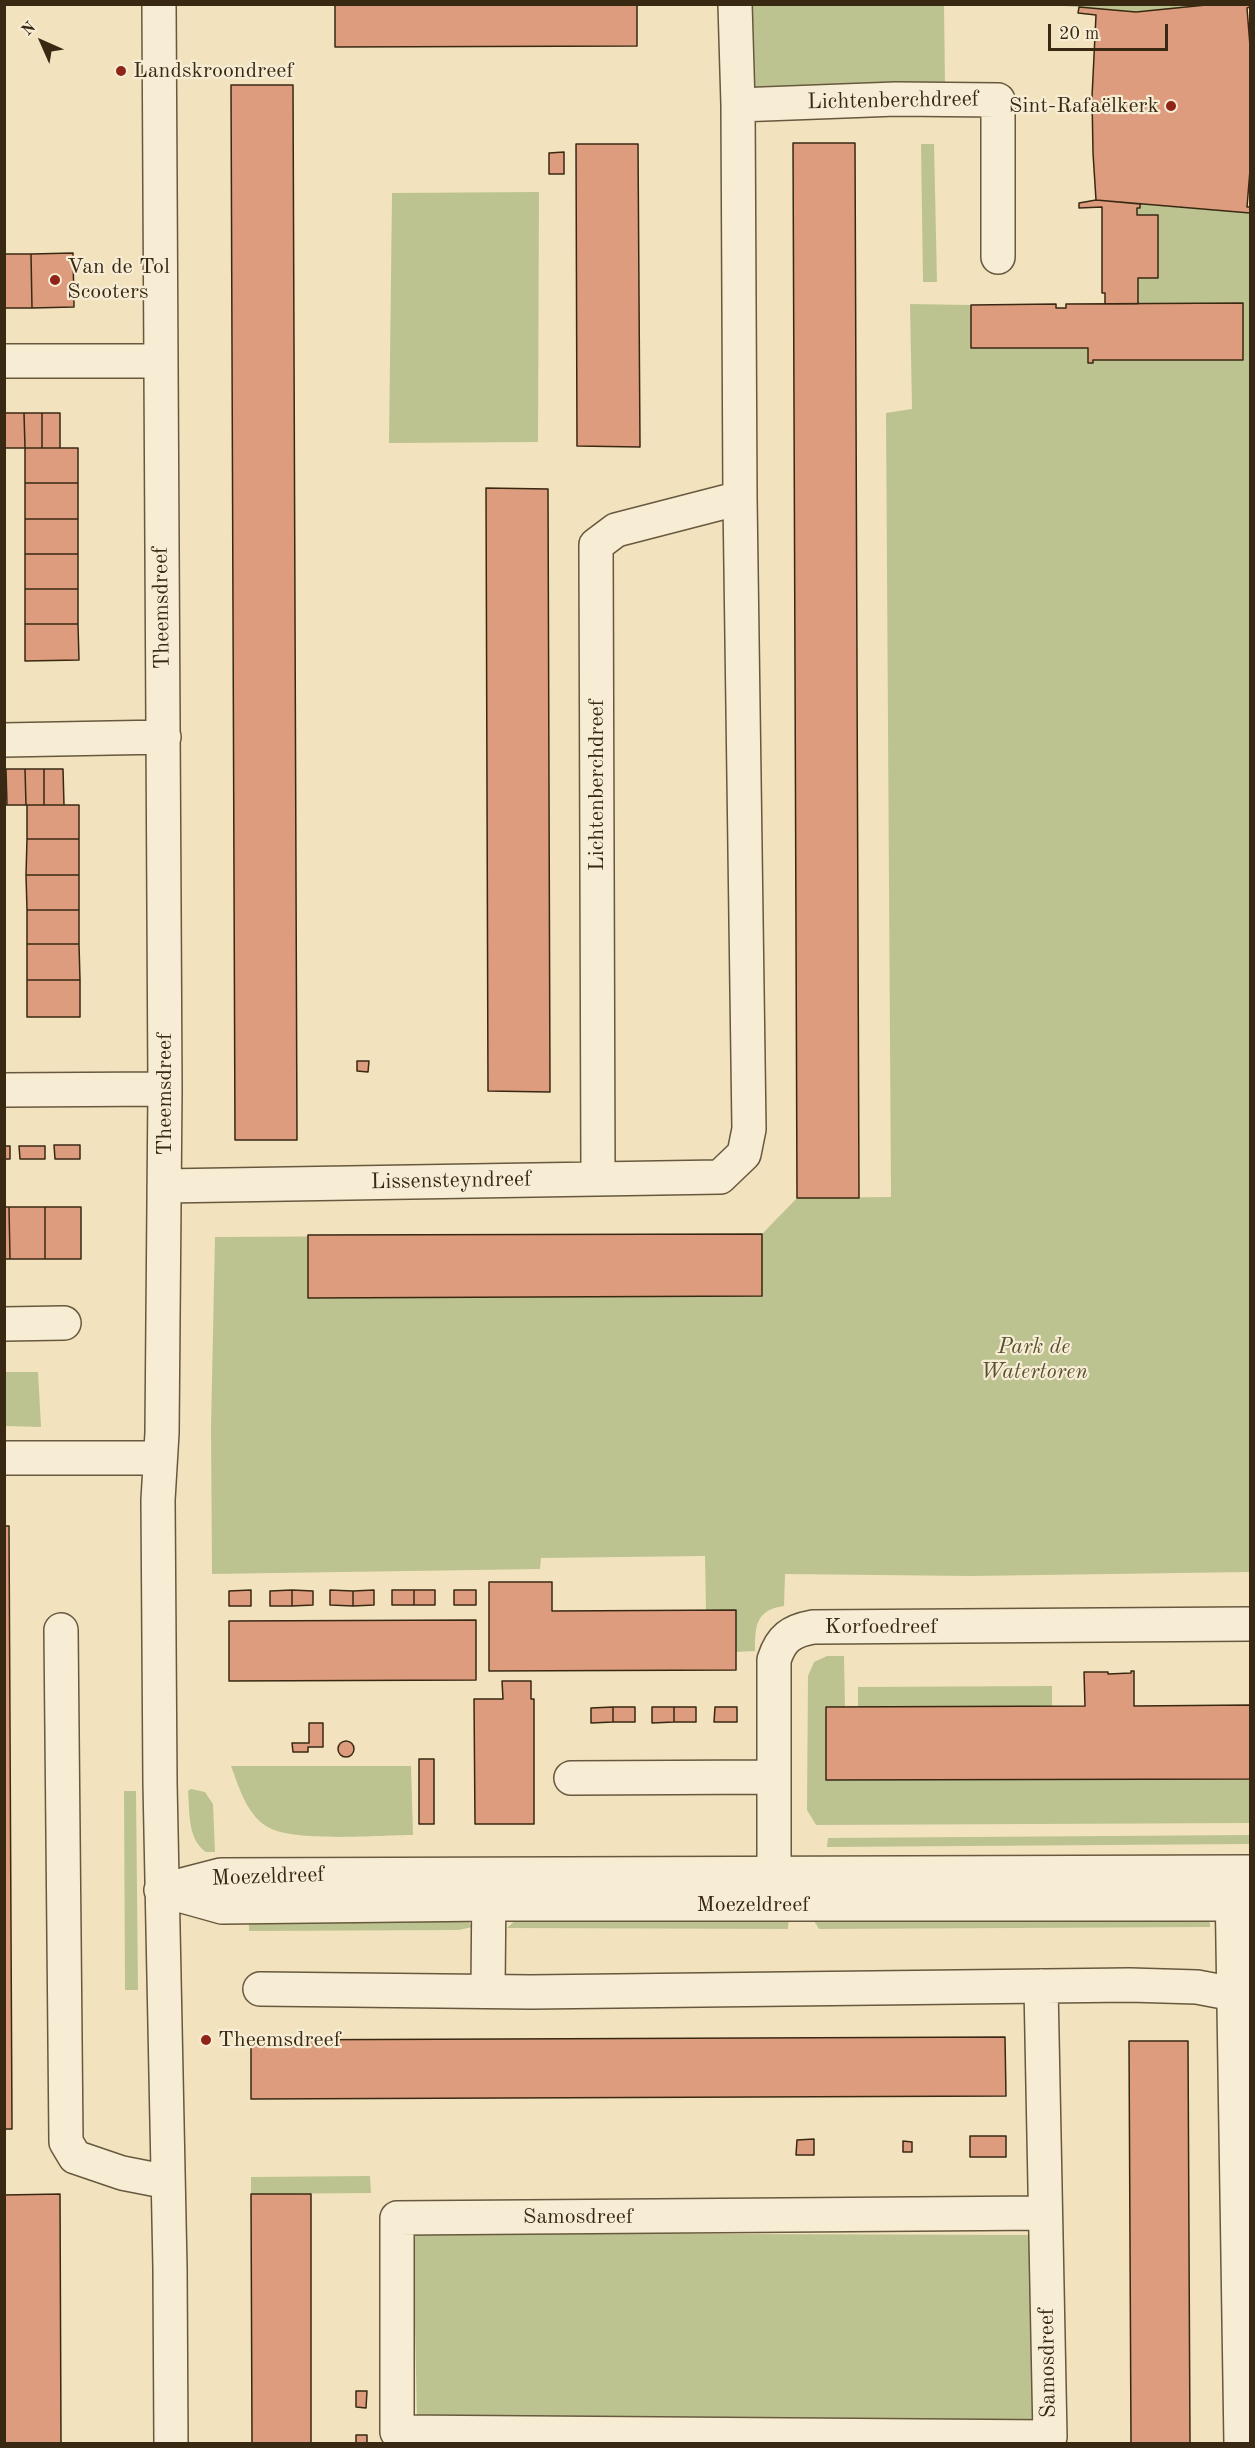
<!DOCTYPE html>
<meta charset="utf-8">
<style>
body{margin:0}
#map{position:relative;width:1255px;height:2448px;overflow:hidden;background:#f2e3be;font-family:"Old Standard TT",serif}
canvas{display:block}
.frame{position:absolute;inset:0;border:6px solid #392913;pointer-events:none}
.north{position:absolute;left:12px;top:12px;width:60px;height:60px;-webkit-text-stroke:4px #f7edd5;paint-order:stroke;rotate:315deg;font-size:16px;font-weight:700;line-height:24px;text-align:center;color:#392913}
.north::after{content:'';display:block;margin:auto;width:21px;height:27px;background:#392913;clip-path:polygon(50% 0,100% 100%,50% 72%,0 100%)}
.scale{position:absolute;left:1048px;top:24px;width:120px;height:27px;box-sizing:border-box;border:3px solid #392913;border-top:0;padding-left:8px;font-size:18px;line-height:21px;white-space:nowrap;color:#392913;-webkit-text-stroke:4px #f7edd5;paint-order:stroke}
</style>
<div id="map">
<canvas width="1255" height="2448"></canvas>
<div class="frame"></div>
<div class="north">N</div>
<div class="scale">20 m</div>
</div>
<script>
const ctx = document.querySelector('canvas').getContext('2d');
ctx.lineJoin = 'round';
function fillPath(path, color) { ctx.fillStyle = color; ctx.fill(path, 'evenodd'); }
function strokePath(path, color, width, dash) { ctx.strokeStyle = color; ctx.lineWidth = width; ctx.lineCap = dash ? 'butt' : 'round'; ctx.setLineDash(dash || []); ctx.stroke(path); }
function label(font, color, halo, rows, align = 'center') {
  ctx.font = font + ' "Old Standard TT",serif'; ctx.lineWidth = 4.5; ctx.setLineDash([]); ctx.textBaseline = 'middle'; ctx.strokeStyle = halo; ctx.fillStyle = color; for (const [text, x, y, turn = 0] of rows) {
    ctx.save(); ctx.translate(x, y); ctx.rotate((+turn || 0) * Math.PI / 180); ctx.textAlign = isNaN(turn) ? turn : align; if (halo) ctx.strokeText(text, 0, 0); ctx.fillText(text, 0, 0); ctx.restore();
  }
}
fillPath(new Path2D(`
 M 750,5 L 944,5 L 945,84 L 753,89 Z
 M 1052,5 L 1216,5 L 1136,12 Z
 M 921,144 L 934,144 L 937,282 L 923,282 Z
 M 539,192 L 538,442 L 389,443 L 392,193 Z
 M 1140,204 L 1250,213 L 1250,1572 L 971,1576 L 785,1574 L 784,1606 C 755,1610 755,1627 755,1651 L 736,1652 L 736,1611 L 706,1610 L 705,1556 L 541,1558 L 540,1569 L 212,1574 L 211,1427 L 215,1237 L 762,1234 L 797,1198 L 891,1197 L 886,413 L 912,409 L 910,304 L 971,305 L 971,348 L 1088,348 L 1088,363 L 1093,363 L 1093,360 L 1243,360 L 1243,304 L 1138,304 L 1138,278 L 1158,277 L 1158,216 L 1137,215 L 1137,208 L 1140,207 Z
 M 5,1372 L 38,1372 L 41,1427 L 5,1426 Z
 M 827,1656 L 844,1656 L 845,1707 L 826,1708 L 826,1780 L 1250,1779 L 1250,1823 L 816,1825 L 807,1810 L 808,1676 L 814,1662 Z
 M 1052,1686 L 1052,1707 L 858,1707 L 858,1687 Z
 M 231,1766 L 411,1766 L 413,1835 C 379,1835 291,1843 266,1826 C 246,1813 239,1787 231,1766 Z
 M 191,1789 L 205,1792 L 213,1804 L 215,1852 L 206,1852 C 187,1839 190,1812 188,1791 Z
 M 124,1791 L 136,1791 L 138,1990 L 125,1990 Z
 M 1250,1835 L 1250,1844 L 827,1847 L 828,1838 Z
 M 789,1912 L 788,1929 L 507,1928 L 519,1917 Z
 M 815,1913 L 1205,1918 L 1210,1923 L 1210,1927 L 819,1929 L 814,1921 Z
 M 466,1918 L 472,1927 L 459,1930 L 249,1931 L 249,1922 Z
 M 370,2176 L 371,2193 L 251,2194 L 251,2177 Z
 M 441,2233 L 1031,2235 L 1036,2422 L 417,2418 L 413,2235 Z`), '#bcc390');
const building = new Path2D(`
 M 335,4 L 637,4 L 637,46 L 335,47 Z
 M 1216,4 L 1250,4 L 1250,7 L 1247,8 L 1250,46 L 1250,170 L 1247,207 L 1250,207 L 1250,213 L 1096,200 L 1093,153 L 1092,97 L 1096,15 L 1078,13 L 1079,7 L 1136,12 Z
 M 231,85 L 293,85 L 297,1140 L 235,1140 L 235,1138 Z
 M 793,143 L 855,143 L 859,1198 L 797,1198 L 797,1195 Z
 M 576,144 L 638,144 L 640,447 L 577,446 Z
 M 564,152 L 564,174 L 549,174 L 549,153 Z
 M 1096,200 L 1140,204 L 1140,208 L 1137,208 L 1137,215 L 1158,215 L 1158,278 L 1138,278 L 1138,304 L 1105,304 L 1105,293 L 1102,293 L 1102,207 L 1079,208 L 1079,203 Z
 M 73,253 L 74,307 L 32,308 L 31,254 Z
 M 4,254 L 31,254 L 32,308 L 4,308 Z
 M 1243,303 L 1243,360 L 1093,360 L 1093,363 L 1088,363 L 1088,348 L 971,348 L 971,305 L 1056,304 L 1056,308 L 1066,308 L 1066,304 Z
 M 5,413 L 24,413 L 25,448 L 5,448 Z
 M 24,413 L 42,413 L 42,448 L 25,448 Z
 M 42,413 L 60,413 L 60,448 L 42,448 Z
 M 25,448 L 78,448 L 78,483 L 25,483 Z
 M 25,483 L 78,483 L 78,519 L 25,519 Z
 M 486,488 L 548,489 L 550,1092 L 488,1091 Z
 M 25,519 L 78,519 L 78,554 L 25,554 Z
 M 25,554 L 78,554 L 78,589 L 25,589 Z
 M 25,589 L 78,589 L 78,624 L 25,624 Z
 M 25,624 L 78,624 L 79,660 L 25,661 Z
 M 4,769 L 6,769 L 7,805 L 4,805 Z
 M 6,769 L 25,769 L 26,805 L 7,805 Z
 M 25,769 L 44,769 L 44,805 L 26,805 Z
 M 44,769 L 63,769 L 64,805 L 44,805 Z
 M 27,805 L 79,805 L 79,839 L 27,839 Z
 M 27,839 L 79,839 L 79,875 L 26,875 Z
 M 26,875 L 79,875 L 79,910 L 27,910 Z
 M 27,910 L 79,910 L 79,944 L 27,944 Z
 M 27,944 L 79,944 L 80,980 L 27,980 Z
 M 27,980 L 80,980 L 80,1017 L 27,1017 Z
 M 357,1061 L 369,1061 L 368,1072 L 357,1071 Z
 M 54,1145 L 80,1145 L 80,1159 L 55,1159 Z
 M 4,1146 L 10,1146 L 10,1159 L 4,1159 Z
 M 19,1146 L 45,1146 L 45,1159 L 20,1159 Z
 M 4,1207 L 9,1207 L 10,1259 L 4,1259 Z
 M 9,1207 L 45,1207 L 45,1259 L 10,1259 Z
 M 45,1207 L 81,1207 L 81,1259 L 45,1259 Z
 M 762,1234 L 762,1296 L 308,1298 L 308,1235 Z
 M 4,1526 L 9,1526 L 12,2129 L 4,2129 Z
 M 489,1582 L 552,1582 L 552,1611 L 736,1610 L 736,1670 L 489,1671 Z
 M 251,1590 L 251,1606 L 229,1606 L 229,1591 Z
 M 292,1590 L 313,1591 L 313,1605 L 292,1606 Z
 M 292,1590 L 292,1606 L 270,1606 L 270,1591 Z
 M 330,1590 L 353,1591 L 353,1606 L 330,1605 Z
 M 374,1590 L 374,1605 L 353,1606 L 353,1591 Z
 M 392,1590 L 414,1590 L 414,1605 L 392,1605 Z
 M 414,1590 L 435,1590 L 435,1605 L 414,1605 Z
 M 454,1590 L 476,1590 L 476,1605 L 454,1605 Z
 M 476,1620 L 476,1680 L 229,1681 L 229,1621 Z
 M 1131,1671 L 1134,1671 L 1134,1706 L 1250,1705 L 1250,1779 L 826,1780 L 826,1707 L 1085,1706 L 1084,1672 L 1108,1672 L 1108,1674 L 1131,1673 Z
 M 502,1681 L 531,1681 L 531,1699 L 534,1699 L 534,1824 L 475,1824 L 474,1699 L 503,1699 Z
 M 613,1707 L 613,1722 L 591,1723 L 591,1708 Z
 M 613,1707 L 635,1707 L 635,1722 L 613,1722 Z
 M 652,1707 L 674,1707 L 674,1722 L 652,1723 Z
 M 674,1707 L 696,1707 L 696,1722 L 674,1722 Z
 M 715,1707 L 737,1707 L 737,1722 L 714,1722 Z
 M 309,1723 L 323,1723 L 323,1747 L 308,1747 L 308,1752 L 293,1752 L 292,1743 L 309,1743 Z
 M338 1749a8 8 0 1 1 16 0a8 8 0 1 1-16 0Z
 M 419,1759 L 434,1759 L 434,1824 L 419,1824 Z
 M 1005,2037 L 1006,2096 L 251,2099 L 251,2040 Z
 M 1129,2041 L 1188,2041 L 1190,2444 L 1131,2444 Z
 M 970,2136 L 1006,2136 L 1006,2157 L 970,2157 Z
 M 814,2139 L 814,2155 L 796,2155 L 797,2140 Z
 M 903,2141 L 912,2142 L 912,2152 L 903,2152 Z
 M 60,2194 L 61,2444 L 4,2444 L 4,2195 Z
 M 251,2194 L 311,2194 L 311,2444 L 252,2444 Z
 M 356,2391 L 367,2391 L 366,2408 L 356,2407 Z
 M 356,2435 L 367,2435 L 367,2444 L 356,2444 Z`);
fillPath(building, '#dc9c7d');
strokePath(building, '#392913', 1.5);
const minor = new Path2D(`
 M 159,4 L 165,1089 L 162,1433 L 158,1500 L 160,1783 L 170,2268 L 171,2444
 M 738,105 L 896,99 L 998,100 L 998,257
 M 4,361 L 160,361
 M 4,740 L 164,737
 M 4,1090 L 165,1089
 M 598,1178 L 596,545 L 616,530 L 740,498
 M 164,1186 L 720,1177 L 744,1154 L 749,1129 L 740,498 L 738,105 L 735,4
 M 4,1324 L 64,1323
 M 4,1458 L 159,1458
 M 61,1630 L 66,2142 L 75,2157 L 122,2173 L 168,2182
 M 571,1778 L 773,1777
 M 1232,1881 L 1241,2444
 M 161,1890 L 222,1907 L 489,1904 L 1250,1904
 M 163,1890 L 221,1875 L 1250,1872
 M 774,1894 L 774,1660 C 781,1638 791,1631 813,1627 L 1250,1624
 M 1041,1986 L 1050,2437 L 397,2432 L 397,2218 L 1045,2213
 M 260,1989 L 531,1992 L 1130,1985 L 1197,1987 L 1234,1994
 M 488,1990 L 489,1881`);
strokePath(minor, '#67583e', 36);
strokePath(minor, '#f7edd5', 33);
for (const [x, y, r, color] of [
 [121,71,6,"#8f2418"],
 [1171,106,6,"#8f2418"],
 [55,280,6,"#8f2418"],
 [206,2040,6,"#8f2418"]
]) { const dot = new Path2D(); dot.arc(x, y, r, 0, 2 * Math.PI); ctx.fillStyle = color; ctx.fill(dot); strokePath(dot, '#f7edd5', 2); }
label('22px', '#392913', '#f7edd5', [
 ["Landskroondreef",133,71],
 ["Sint-Rafaëlkerk",1159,106,"right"],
 ["Van de Tol",67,267],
 ["Scooters",67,292],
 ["Theemsdreef",218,2040]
], 'left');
label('22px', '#392913', '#f7edd5', [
 ["Lichtenberchdreef",893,101,-1],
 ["Theemsdreef",162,608,-91],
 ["Lichtenberchdreef",597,785,-90],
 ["Theemsdreef",165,1094,-90],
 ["Lissensteyndreef",451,1181,-1],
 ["Korfoedreef",881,1627],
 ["Moezeldreef",268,1877,-2],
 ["Moezeldreef",753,1905],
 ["Samosdreef",578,2217],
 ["Samosdreef",1048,2363,-91]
]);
label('italic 22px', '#5a5032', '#f7edd5', [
 ["Park de",1034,1347],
 ["Watertoren",1034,1372]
]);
</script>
